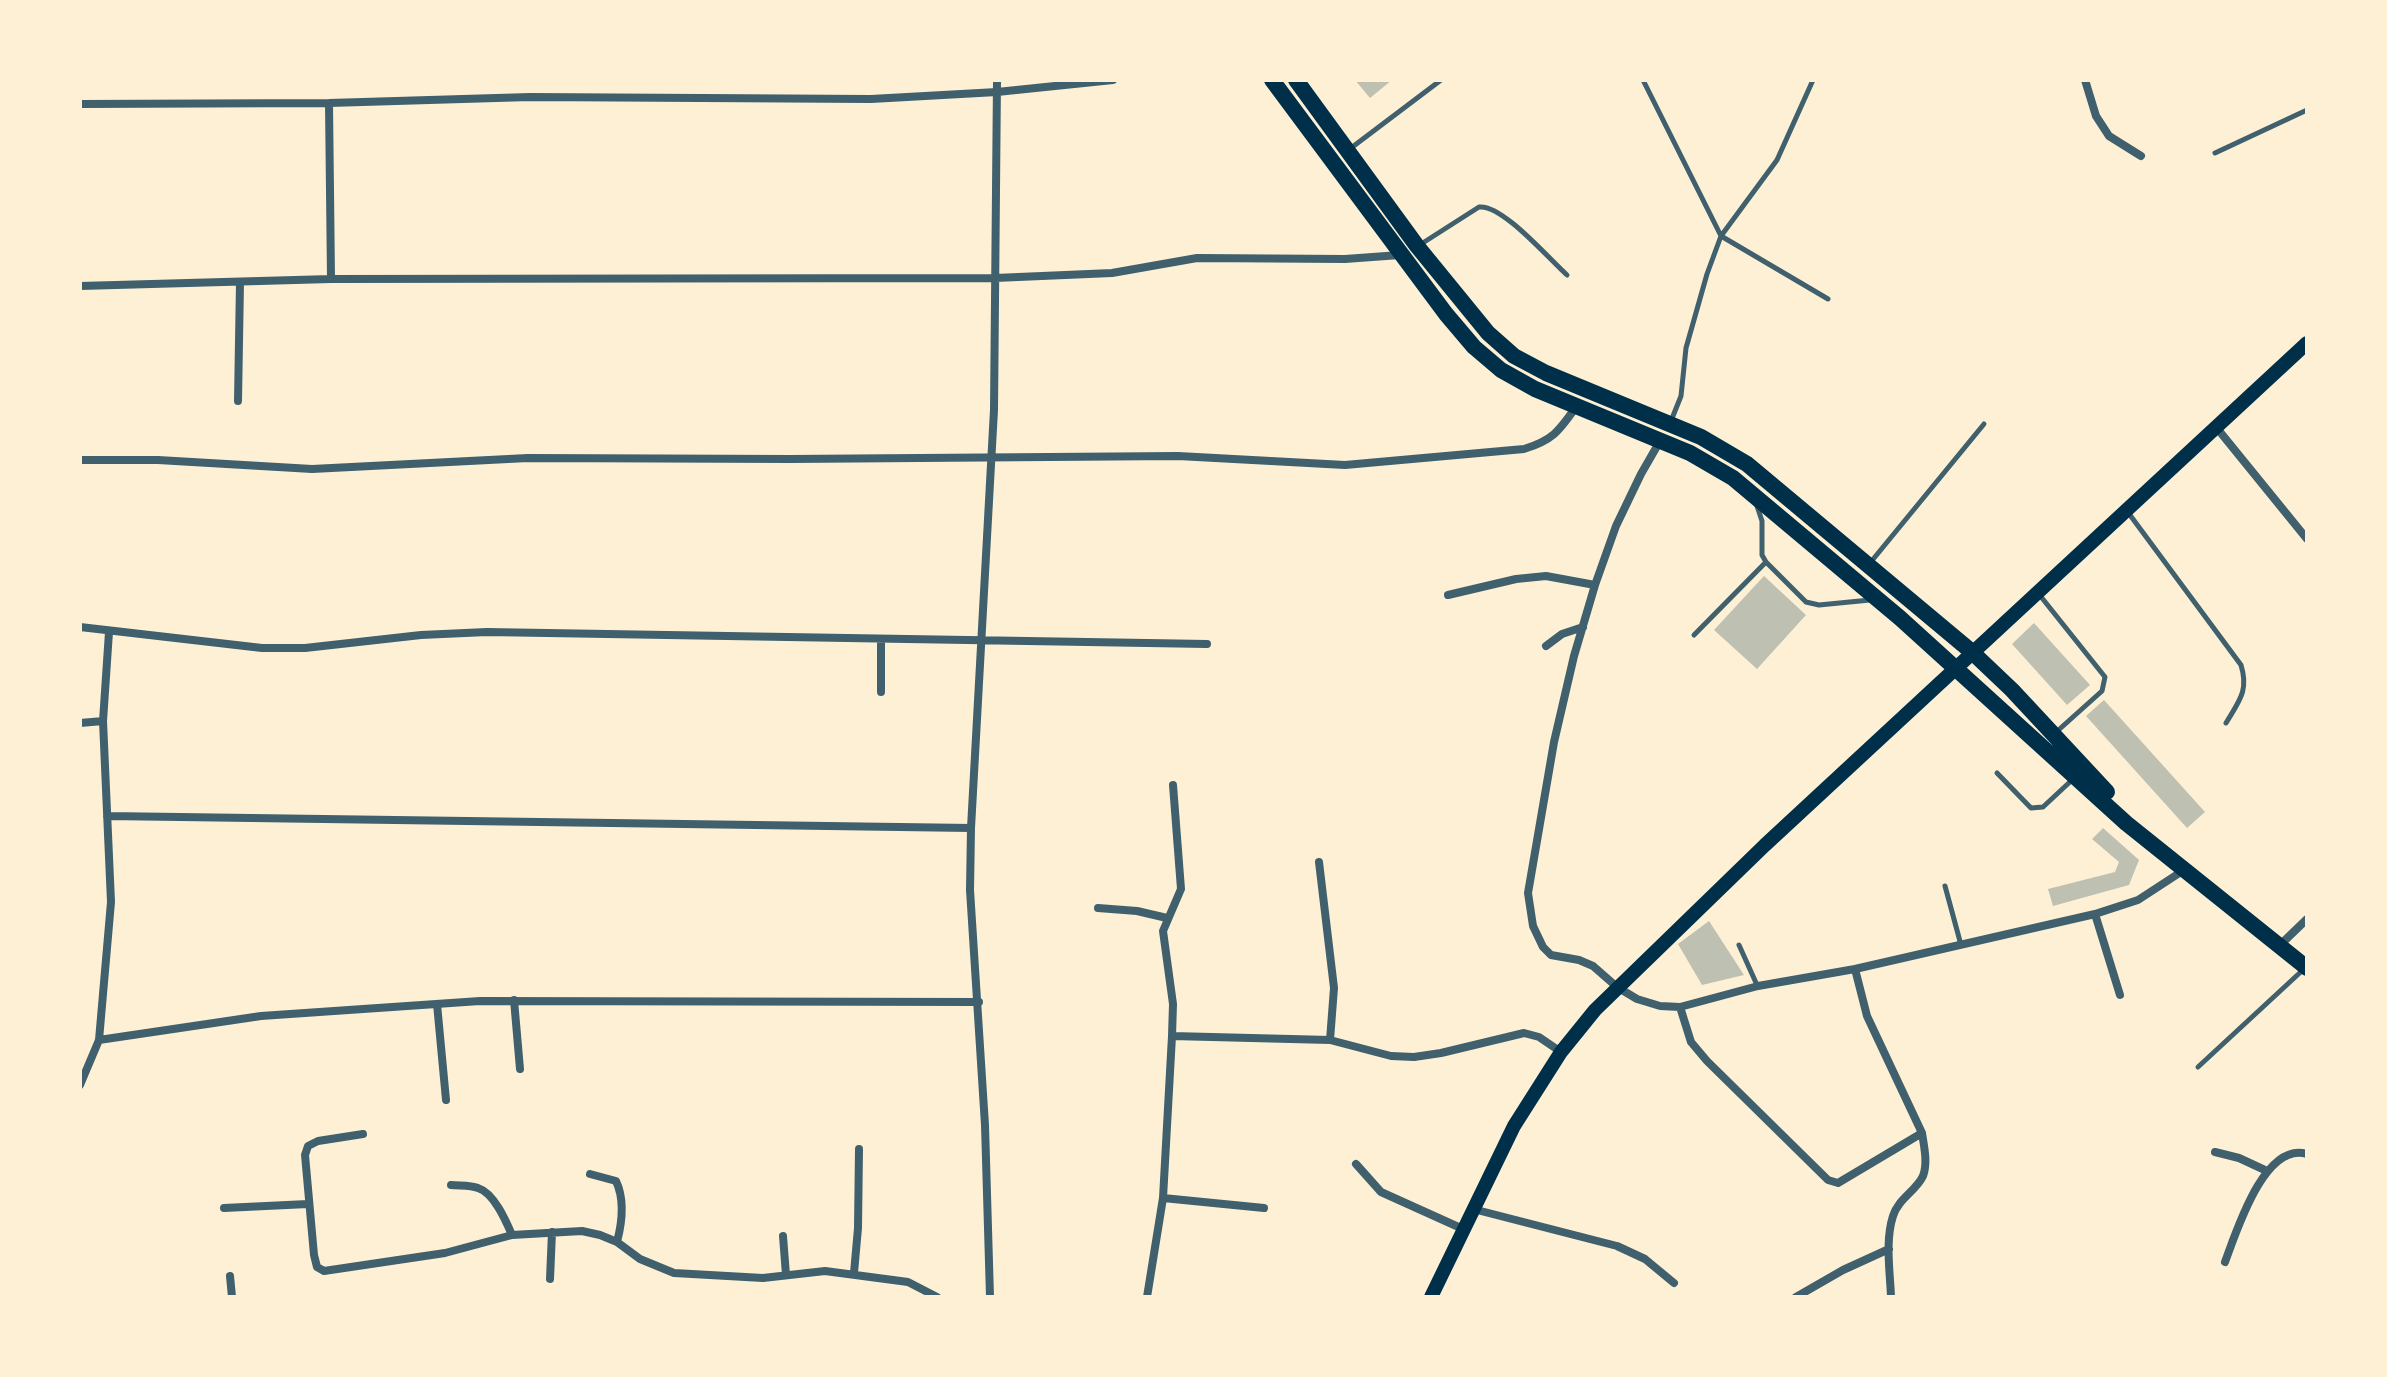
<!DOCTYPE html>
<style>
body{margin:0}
#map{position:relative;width:2387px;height:1377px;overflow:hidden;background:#fdf0d5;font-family:Lato,sans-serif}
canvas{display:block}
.frame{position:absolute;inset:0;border:82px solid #fdf0d5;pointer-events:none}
</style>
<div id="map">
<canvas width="2387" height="1377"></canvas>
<div class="frame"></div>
</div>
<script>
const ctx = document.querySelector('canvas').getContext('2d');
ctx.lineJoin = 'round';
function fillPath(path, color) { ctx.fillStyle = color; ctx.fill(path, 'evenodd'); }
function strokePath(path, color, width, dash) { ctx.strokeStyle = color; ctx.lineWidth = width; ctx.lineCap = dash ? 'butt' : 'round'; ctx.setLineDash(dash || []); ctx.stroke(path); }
fillPath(new Path2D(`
 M 1355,80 L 1392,80 L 1370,98 Z
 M 1764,576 L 1806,615 L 1757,669 L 1714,630 Z
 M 2034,623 L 2090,685 L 2067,705 L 2012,644 Z
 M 2104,700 L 2205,812 L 2187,828 L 2086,716 Z
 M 2103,828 L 2139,860 L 2129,885 L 2053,906 L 2048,889 L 2115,872 L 2119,862 L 2092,839 Z
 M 1709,921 L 1744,975 L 1702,985 L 1678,944 Z`), '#bec0b2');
strokePath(new Path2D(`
 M 1643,80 L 1721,236 L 1828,299
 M 1351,148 L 1441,80
 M 2215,153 L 2307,110
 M 1418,246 L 1479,207 C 1502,204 1548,258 1567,275
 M 1671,421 L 1681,396 L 1686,348 L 1707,274 L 1721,236 L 1777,160 L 1813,80
 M 1756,503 L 1762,521 L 1762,555 L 1766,562 L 1806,602 L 1819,605 L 1870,600
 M 2127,511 L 2241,665 C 2249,691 2239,701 2226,723
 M 1870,563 L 1984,424
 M 2038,593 L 2105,677 L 2102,691 L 2054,734
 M 1694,635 L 1766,562
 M 1997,773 L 2031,808 L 2043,807 L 2072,780
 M 1945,886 L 1961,945
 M 1739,945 L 1757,985
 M 2198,1067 L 2305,968`), '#3f606c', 5);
strokePath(new Path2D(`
 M 2085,80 L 2096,116 L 2109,136 L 2141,156
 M 329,103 L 331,279
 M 80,104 L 329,103 L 530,97 L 871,99 L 997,92 L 1113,80
 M 80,286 L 331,279 L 995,278 L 1112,273 L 1197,258 L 1345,259 L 1400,255
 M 238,401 L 240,282
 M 2216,427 L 2307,539
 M 1660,441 L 1641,474 L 1616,526 L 1595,585 L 1574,656 L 1554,742 L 1528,893 L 1533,926 L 1543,947 L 1551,955 L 1579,960 L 1593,966 L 1617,987 L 1637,999 L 1660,1006 L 1680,1007 L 1758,986 L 1855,969 L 2095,914 L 2138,900 L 2184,870
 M 80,460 L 158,460 L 312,469 L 528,458 L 790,459 L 1178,456 L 1345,465 L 1524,449 C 1553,440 1559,431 1576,407
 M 1448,595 L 1516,579 L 1546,576 L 1595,585
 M 80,627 L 262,648 L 305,648 L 421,635 L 487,632 L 1207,644
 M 1546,646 L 1562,634 L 1583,627
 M 881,692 L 881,640
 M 80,723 L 103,721
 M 107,816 L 971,828
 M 1319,862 L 1334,988 L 1330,1040
 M 1098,908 L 1137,911 L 1167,918
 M 2095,914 L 2120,995
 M 2279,946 L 2307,919
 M 1855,969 L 1867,1016 L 1922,1133 C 1924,1146 1928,1163 1923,1176 C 1916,1191 1898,1199 1893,1216 C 1885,1241 1890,1271 1891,1297
 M 514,1000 L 520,1069
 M 437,1004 L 446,1100
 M 1680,1007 L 1691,1042 L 1707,1061 L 1828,1180 L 1838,1183 L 1922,1133
 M 1172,1036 L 1330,1040 L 1391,1056 L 1414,1057 L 1441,1053 L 1524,1033 L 1539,1037 L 1561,1052
 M 99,1040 L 261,1016 L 480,1001 L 979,1002
 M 80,1085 L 99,1040 L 111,902 L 103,721 L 109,632
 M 363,1134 L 318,1141 L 308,1146 L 305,1155 L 314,1255 L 317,1267 L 324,1271 L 445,1253 L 512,1235 L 582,1231 L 600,1235 L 617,1242 L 640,1259 L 674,1273 L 763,1278 L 825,1271 L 908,1282 L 937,1297
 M 2215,1152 L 2239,1158 L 2267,1171
 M 1356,1164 L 1381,1192 L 1463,1229
 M 590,1174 L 616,1181 C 625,1200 622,1223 617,1242
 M 451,1185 C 460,1186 470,1185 478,1188 C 494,1193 506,1221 512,1235
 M 1163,1198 L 1264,1208
 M 224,1208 L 308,1204
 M 1473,1209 L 1617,1246 L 1645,1259 L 1674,1283
 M 783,1236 L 786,1275
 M 2225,1262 C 2236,1233 2264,1141 2307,1154
 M 854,1273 L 858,1228 L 859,1149
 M 230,1276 L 232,1297
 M 550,1279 L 552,1232
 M 990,1297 L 985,1125 L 970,890 L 971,828 L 994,410 L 997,80
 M 1147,1297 L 1163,1198 L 1172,1036 L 1173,1004 L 1163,931 L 1181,889 L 1173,785
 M 1796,1297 L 1843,1270 L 1889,1249`), '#3f606c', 8);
strokePath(new Path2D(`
 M 1431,1297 L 1514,1126 L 1561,1052 L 1595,1010 L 1765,845 L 2307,343`), '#003049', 14);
strokePath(new Path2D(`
 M 1272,80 L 1446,314 L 1474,347 L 1501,370 L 1535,389 L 1690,453 L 1733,478 L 1900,618 L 2126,823 L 2307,968
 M 1296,80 L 1417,246 L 1488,333 L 1514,356 L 1546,373 L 1701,437 L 1747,464 L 1972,652 L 2012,690 L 2107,792`), '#003049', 16);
</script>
